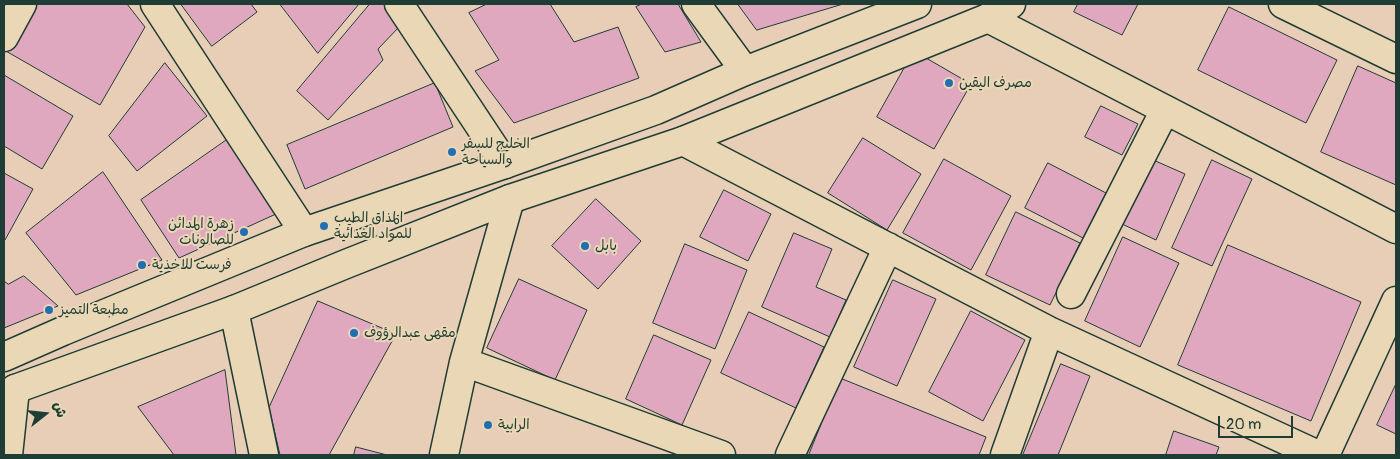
<!DOCTYPE html>
<meta charset="utf-8">
<style>
body{margin:0}
#map{position:relative;width:1400px;height:459px;overflow:hidden;background:#e8ceb7;font-family:Pangolin,"Playpen Sans Arabic",sans-serif}
canvas{display:block}
.frame{position:absolute;inset:0;border:5px solid #1f3d34;pointer-events:none}
.north{position:absolute;left:20px;top:389px;width:50px;height:50px;-webkit-text-stroke:4px #ead7b5;paint-order:stroke;rotate:74deg;font-size:14px;font-weight:700;line-height:20px;text-align:center;color:#1f3d34}
.north::after{content:'';display:block;margin:auto;width:18px;height:22px;background:#1f3d34;clip-path:polygon(50% 0,100% 100%,50% 72%,0 100%)}
.scale{position:absolute;left:1218px;top:416px;width:75px;height:22px;box-sizing:border-box;border:2px solid #1f3d34;border-top:0;padding-left:6px;font-size:15px;line-height:18px;white-space:nowrap;color:#1f3d34;-webkit-text-stroke:4px #ead7b5;paint-order:stroke}
</style>
<div id="map">
<canvas width="1400" height="459"></canvas>
<div class="frame"></div>
<div class="north">ش</div>
<div class="scale">20 m</div>
</div>
<script>
const ctx = document.querySelector('canvas').getContext('2d');
ctx.lineJoin = 'round';
function fillPath(path, color) { ctx.fillStyle = color; ctx.fill(path, 'evenodd'); }
function strokePath(path, color, width, dash) { ctx.strokeStyle = color; ctx.lineWidth = width; ctx.lineCap = dash ? 'butt' : 'round'; ctx.setLineDash(dash || []); ctx.stroke(path); }
function label(font, color, halo, rows, align = 'center') {
  ctx.font = font + ' Pangolin,"Playpen Sans Arabic",sans-serif'; ctx.lineWidth = 4; ctx.setLineDash([]); ctx.textBaseline = 'middle'; ctx.strokeStyle = halo; ctx.fillStyle = color; for (const [text, x, y, turn = 0] of rows) {
    ctx.save(); ctx.translate(x, y); ctx.rotate((+turn || 0) * Math.PI / 180); ctx.textAlign = isNaN(turn) ? turn : align; if (halo) ctx.strokeText(text, 0, 0); ctx.fillText(text, 0, 0); ctx.restore();
  }
}
const building = new Path2D(`
 M 28,4 L 127,4 L 145,27 L 100,105 L 4,50 Z
 M 181,4 L 251,4 L 257,12 L 212,46 Z
 M 280,4 L 359,4 L 318,53 Z
 M 370,4 L 384,4 L 399,27 L 378,49 L 383,60 L 328,120 L 297,91 Z
 M 487,4 L 550,4 L 574,42 L 618,27 L 639,78 L 514,123 L 475,71 L 499,60 L 469,13 Z
 M 642,4 L 678,4 L 701,42 L 665,52 L 636,7 Z
 M 738,4 L 843,4 L 757,30 Z
 M 1078,4 L 1138,4 L 1122,35 L 1074,12 Z
 M 1229,7 L 1337,60 L 1306,123 L 1198,70 Z
 M 914,51 L 971,84 L 934,149 L 877,117 Z
 M 165,63 L 207,116 L 137,171 L 109,136 Z
 M 1358,66 L 1396,83 L 1396,185 L 1321,152 Z
 M 4,75 L 73,116 L 42,169 L 4,146 Z
 M 435,83 L 453,127 L 305,189 L 287,145 Z
 M 1101,106 L 1138,124 L 1122,155 L 1085,137 Z
 M 231,137 L 276,214 L 179,258 L 141,200 Z
 M 863,138 L 921,174 L 887,230 L 828,193 Z
 M 944,159 L 1011,196 L 971,270 L 903,233 Z
 M 1151,159 L 1185,174 L 1156,240 L 1122,224 Z
 M 1212,160 L 1252,179 L 1212,266 L 1172,248 Z
 M 1048,163 L 1106,193 L 1083,238 L 1025,208 Z
 M 103,172 L 162,260 L 76,295 L 26,233 Z
 M 4,173 L 33,189 L 5,240 L 4,239 Z
 M 724,190 L 771,214 L 748,261 L 700,237 Z
 M 596,199 L 641,241 L 598,289 L 552,246 Z
 M 1016,212 L 1080,243 L 1050,305 L 986,275 Z
 M 794,233 L 832,249 L 816,287 L 846,300 L 830,337 L 762,307 Z
 M 1123,237 L 1179,263 L 1140,347 L 1085,321 Z
 M 685,244 L 747,270 L 715,349 L 653,323 Z
 M 1228,245 L 1361,302 L 1311,421 L 1178,365 Z
 M 24,276 L 58,306 L 4,328 L 4,281 L 8,284 Z
 M 519,279 L 587,310 L 555,380 L 487,348 Z
 M 893,280 L 936,299 L 897,386 L 854,367 Z
 M 318,301 L 396,334 L 329,455 L 280,455 L 269,408 Z
 M 971,311 L 1025,340 L 983,421 L 929,392 Z
 M 749,312 L 824,347 L 796,408 L 721,373 Z
 M 654,335 L 711,360 L 682,425 L 626,399 Z
 M 1061,364 L 1090,376 L 1058,455 L 1023,455 Z
 M 225,370 L 236,455 L 174,455 L 138,407 Z
 M 840,378 L 986,437 L 979,455 L 809,455 Z
 M 1396,384 L 1396,434 L 1377,425 Z
 M 1174,431 L 1219,447 L 1216,455 L 1166,455 Z
 M 356,447 L 387,455 L 354,455 Z`);
fillPath(building, '#dfa8be');
strokePath(building, '#1f3d34', 1);
const minor = new Path2D(`
 M 155,4 L 304,232
 M 399,4 L 505,164
 M 696,4 L 745,71
 M 1283,4 L 1396,59
 M 988,18 L 1396,229
 M 4,37 L 22,4
 M 683,141 L 1049,331 L 1318,455
 M 1071,294 L 1165,110
 M 234,310 L 264,455
 M 464,362 L 721,455
 M 8,455 L 15,389
 M 444,455 L 464,362 L 510,199
 M 790,455 L 888,247
 M 1005,455 L 1049,331
 M 1325,455 L 1396,301`);
const major = new Path2D(`
 M 4,357 L 63,331 L 304,232 L 505,164 L 656,110 L 745,71 L 917,4
 M 4,412 L 15,389 L 234,310 L 346,264 L 510,199 L 683,141 L 988,18 L 1011,4`);
strokePath(minor, '#1f3d34', 31);
strokePath(major, '#1f3d34', 31);
strokePath(minor, '#ead7b5', 28);
strokePath(major, '#ead7b5', 28);
for (const [x, y, r, color] of [
 [949,83,5,"#1f6fb2"],
 [452,152,5,"#1f6fb2"],
 [324,226,5,"#1f6fb2"],
 [244,232,5,"#1f6fb2"],
 [585,246,5,"#1f6fb2"],
 [142,265,5,"#1f6fb2"],
 [49,310,5,"#1f6fb2"],
 [354,333,5,"#1f6fb2"],
 [488,425,5,"#1f6fb2"]
]) { const dot = new Path2D(); dot.arc(x, y, r, 0, 2 * Math.PI); ctx.fillStyle = color; ctx.fill(dot); strokePath(dot, '#ead7b5', 2); }
label('14px', '#1f3d34', '#ead7b5', [
 ["مصرف اليقين",959,83],
 ["الخليج للسفر",462,144],
 ["والسياحة",462,160],
 ["المذاق الطيب",334,218],
 ["للمواد الغذائية",334,234],
 ["زهرة المدائن",234,224,"right"],
 ["للصالونات",234,240,"right"],
 ["بابل",595,246],
 ["فرست للاخذية",152,265],
 ["مطبعة التميز",59,310],
 ["مقهى عبدالرؤوف",364,333],
 ["الرابية",498,425]
], 'left');
</script>
